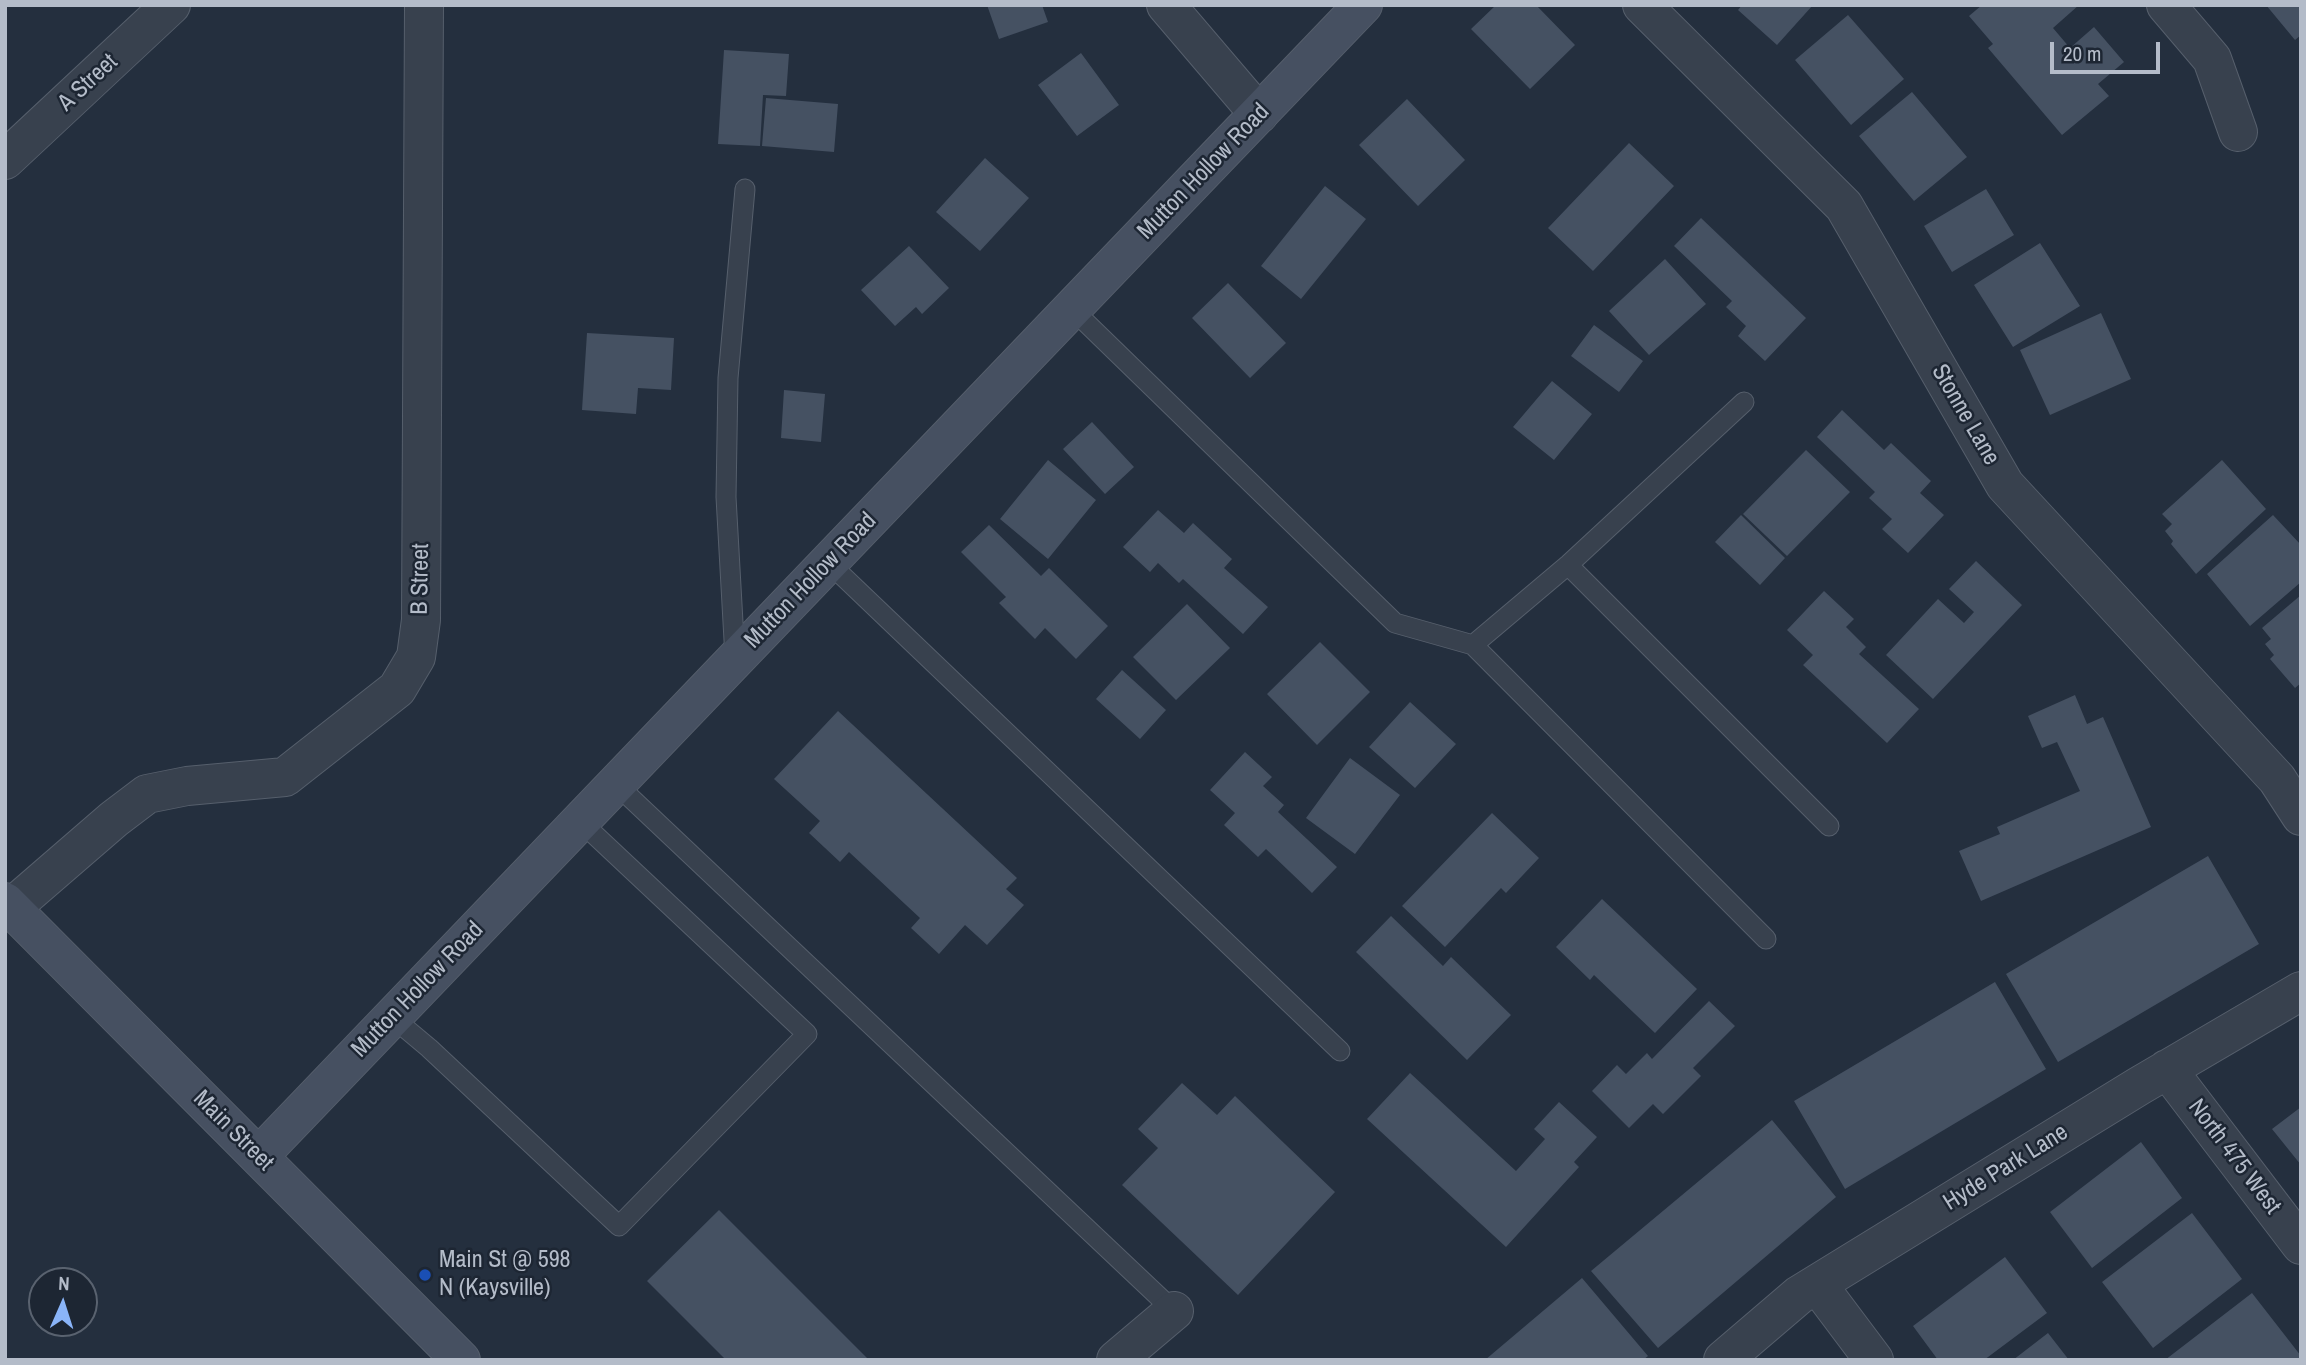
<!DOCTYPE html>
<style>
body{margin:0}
#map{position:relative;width:2306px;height:1365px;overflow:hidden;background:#242f3e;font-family:"Archivo Narrow",sans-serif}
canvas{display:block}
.frame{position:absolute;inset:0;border:7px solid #b4bcc9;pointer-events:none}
.north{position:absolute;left:28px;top:1267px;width:70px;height:70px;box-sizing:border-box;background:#1d2633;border:2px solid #59626f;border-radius:50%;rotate:3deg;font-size:19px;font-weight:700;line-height:28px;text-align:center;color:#b4bcc9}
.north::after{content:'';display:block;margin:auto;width:24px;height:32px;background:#8ab4f8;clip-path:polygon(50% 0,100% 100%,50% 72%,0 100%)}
.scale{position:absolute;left:2050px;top:42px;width:110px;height:32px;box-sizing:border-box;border:4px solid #b4bcc9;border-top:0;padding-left:9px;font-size:21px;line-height:24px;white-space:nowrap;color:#b4bcc9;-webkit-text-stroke:5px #1d2633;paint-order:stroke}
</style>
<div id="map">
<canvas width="2306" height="1365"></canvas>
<div class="frame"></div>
<div class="north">N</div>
<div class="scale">20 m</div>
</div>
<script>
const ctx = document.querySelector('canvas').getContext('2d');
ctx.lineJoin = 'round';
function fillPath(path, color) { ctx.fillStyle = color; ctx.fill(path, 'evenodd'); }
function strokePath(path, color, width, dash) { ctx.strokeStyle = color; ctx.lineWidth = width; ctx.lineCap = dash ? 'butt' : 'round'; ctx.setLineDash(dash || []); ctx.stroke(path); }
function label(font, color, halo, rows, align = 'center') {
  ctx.font = font + ' "Archivo Narrow",sans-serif'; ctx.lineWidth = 5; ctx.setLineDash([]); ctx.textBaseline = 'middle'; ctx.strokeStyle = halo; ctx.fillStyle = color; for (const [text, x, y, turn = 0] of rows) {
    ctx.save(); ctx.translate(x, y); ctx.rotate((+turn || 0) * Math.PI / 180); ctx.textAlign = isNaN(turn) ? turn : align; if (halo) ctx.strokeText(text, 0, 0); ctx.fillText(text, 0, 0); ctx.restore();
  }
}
fillPath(new Path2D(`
 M 987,5 L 1042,5 L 1048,22 L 999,39 Z
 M 1496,5 L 1536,5 L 1575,45 L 1530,89 L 1471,29 Z
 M 1742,5 L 1813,5 L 1777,45 L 1738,10 Z
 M 1982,5 L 2079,5 L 2053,28 L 2070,48 L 2094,27 L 2124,62 L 2098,84 L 2109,96 L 2062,135 L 1988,48 L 1993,44 L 1969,16 Z
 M 2266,5 L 2301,5 L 2301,35 L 2295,40 Z
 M 1848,15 L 1904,79 L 1851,125 L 1795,60 Z
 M 724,50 L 789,54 L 786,96 L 763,95 L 760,146 L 718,144 Z
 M 1081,53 L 1119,105 L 1077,136 L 1038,85 Z
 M 1912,92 L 1967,157 L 1914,201 L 1859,136 Z
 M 766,98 L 838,104 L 834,152 L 762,146 Z
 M 1407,99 L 1465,160 L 1418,206 L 1359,145 Z
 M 1629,143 L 1674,186 L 1593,271 L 1548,228 Z
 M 985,158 L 1029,198 L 980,251 L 936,212 Z
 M 1325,186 L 1366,219 L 1301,299 L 1261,266 Z
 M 1986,189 L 2014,235 L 1952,272 L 1924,226 Z
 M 1701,218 L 1806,318 L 1765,361 L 1738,336 L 1746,326 L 1726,307 L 1732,301 L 1674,246 Z
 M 2040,243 L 2080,306 L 2013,347 L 1974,285 Z
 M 909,246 L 949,288 L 922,314 L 916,307 L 895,326 L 861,290 Z
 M 1665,259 L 1706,304 L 1649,355 L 1609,311 Z
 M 1228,283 L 1286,343 L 1250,378 L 1192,318 Z
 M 2101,313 L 2131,379 L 2050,415 L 2020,350 Z
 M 1594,325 L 1643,361 L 1619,392 L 1571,356 Z
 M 587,333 L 674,338 L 671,390 L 638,388 L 636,414 L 582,410 Z
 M 1552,381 L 1592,414 L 1554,460 L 1513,427 Z
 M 784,390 L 825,394 L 821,442 L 781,438 Z
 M 1842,410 L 1884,450 L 1891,443 L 1931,481 L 1920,493 L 1944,515 L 1908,553 L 1882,529 L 1892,519 L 1869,498 L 1875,492 L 1817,437 Z
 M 1092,422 L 1134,467 L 1105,494 L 1063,449 Z
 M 1806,450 L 1850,492 L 1787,556 L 1743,514 Z
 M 1048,460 L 1096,500 L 1048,559 L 1000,519 Z
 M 2222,460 L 2266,509 L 2196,574 L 2171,544 L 2173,541 L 2165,531 L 2172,524 L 2162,514 Z
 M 1158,510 L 1184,533 L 1193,523 L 1232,559 L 1224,568 L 1268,607 L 1243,634 L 1183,579 L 1179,583 L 1158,563 L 1150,572 L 1123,547 Z
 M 1741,515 L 1785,558 L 1760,585 L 1715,542 Z
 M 2273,515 L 2301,545 L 2301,582 L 2250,626 L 2207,574 Z
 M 989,525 L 1041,576 L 1049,568 L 1108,626 L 1076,659 L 1045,628 L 1035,639 L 999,603 L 1006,597 L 961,552 Z
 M 1976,561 L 2022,605 L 1933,699 L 1886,655 L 1938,599 L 1964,623 L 1974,612 L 1949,589 Z
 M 1824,591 L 1854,619 L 1846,627 L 1866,647 L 1859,654 L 1919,709 L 1887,743 L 1803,665 L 1813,655 L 1787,630 Z
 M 2301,595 L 2301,683 L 2295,688 L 2270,659 L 2274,655 L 2265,644 L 2271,639 L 2262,628 Z
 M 1187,604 L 1230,648 L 1176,700 L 1133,657 Z
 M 1320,642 L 1370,692 L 1317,745 L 1267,694 Z
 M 1122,670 L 1166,710 L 1140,739 L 1096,699 Z
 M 2075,695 L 2087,724 L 2103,717 L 2151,827 L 1981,901 L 1959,851 L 2000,834 L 1997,827 L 2080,791 L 2057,742 L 2042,748 L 2028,716 Z
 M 1410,702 L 1456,744 L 1415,788 L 1369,747 Z
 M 838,711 L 1017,878 L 1006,889 L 1024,905 L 987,945 L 965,925 L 939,954 L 911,928 L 920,918 L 849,852 L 840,862 L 809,833 L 820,821 L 774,779 Z
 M 1245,752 L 1272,777 L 1263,786 L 1284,805 L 1278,812 L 1337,867 L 1312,893 L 1266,849 L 1258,857 L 1224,825 L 1235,813 L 1210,790 Z
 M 1350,758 L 1400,795 L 1355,854 L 1306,818 Z
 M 1492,813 L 1539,858 L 1506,893 L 1501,888 L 1445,947 L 1402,906 Z
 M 2208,856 L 2259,944 L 2058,1062 L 2006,974 Z
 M 1602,899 L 1697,989 L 1655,1033 L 1594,975 L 1590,980 L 1556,947 Z
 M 1391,916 L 1443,966 L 1451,957 L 1511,1015 L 1467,1060 L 1356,952 Z
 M 1995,982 L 2046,1069 L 1845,1189 L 1794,1101 Z
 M 1709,1001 L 1735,1026 L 1693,1068 L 1701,1076 L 1663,1114 L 1653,1104 L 1629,1128 L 1592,1091 L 1617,1065 L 1626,1074 L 1647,1053 L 1652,1059 Z
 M 1410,1073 L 1516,1171 L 1545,1139 L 1534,1129 L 1559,1102 L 1597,1137 L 1574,1162 L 1579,1167 L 1506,1247 L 1367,1119 Z
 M 1182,1083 L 1217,1115 L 1235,1096 L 1335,1192 L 1238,1295 L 1122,1185 L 1158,1148 L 1138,1129 Z
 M 2301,1107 L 2301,1165 L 2272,1129 Z
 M 1772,1120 L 1836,1197 L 1658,1348 L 1591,1271 Z
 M 2141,1142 L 2182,1198 L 2092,1268 L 2050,1212 Z
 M 719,1210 L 869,1360 L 726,1360 L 647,1281 Z
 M 2192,1213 L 2242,1279 L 2153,1348 L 2102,1282 Z
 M 2005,1257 L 2047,1313 L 1984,1360 L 1938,1360 L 1913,1326 Z
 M 1582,1278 L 1648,1356 L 1643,1360 L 1485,1360 Z
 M 2252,1293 L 2301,1356 L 2301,1360 L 2165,1360 Z
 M 2048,1333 L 2069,1360 L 2013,1360 Z`), '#455162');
const lane = new Path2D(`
 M 1072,309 L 1395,623 L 1473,645 L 1766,939
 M 828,562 L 1340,1051
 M 1568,565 L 1829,826
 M 1473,645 L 1569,564 L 1744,402
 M 735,658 L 726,497 L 728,378 L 745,189
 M 616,784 L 1174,1311
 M 392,1017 L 429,1048 L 619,1226 L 807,1034 L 580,821`);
const street = new Path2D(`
 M 1166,5 L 1259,114
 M 1642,5 L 1844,206 L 2005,485 L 2277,779 L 2301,816
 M 2166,5 L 2212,59 L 2238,132
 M 5,160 L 171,5
 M 11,908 L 114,819 L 147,794 L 187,786 L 285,777 L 397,689 L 416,657 L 421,620 L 424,5
 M 2167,1069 L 2301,1245
 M 1817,1284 L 1874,1360
 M 1116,1360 L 1174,1311
 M 1723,1360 L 1799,1295 L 2139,1086 L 2301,991`);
const secondary = new Path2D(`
 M 5,902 L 461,1360
 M 259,1156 L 1363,5`);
strokePath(lane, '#565f6c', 21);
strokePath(street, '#565f6c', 40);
strokePath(secondary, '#565f6c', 40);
strokePath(lane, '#38414e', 19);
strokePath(street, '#38414e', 38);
strokePath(secondary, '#465061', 38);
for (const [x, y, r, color] of [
 [425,1275,7,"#1a4fb4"]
]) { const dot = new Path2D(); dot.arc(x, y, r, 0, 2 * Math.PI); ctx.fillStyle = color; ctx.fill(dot); strokePath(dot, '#1d2633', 2.5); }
label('24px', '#b4bcc9', '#1d2633', [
 ["A Street",88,83,-43],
 ["Mutton Hollow Road",1204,172,-46],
 ["Stonne Lane",1965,415,60],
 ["B Street",421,579,-89],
 ["Mutton Hollow Road",811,581,-46],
 ["Mutton Hollow Road",418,990,-46],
 ["Main Street",233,1131,45],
 ["North 475 West",2234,1157,53],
 ["Hyde Park Lane",2006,1168,-32]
]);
label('24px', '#b4bcc9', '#1d2633', [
 ["Main St @ 598",439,1261],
 ["N (Kaysville)",439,1289]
], 'left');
</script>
